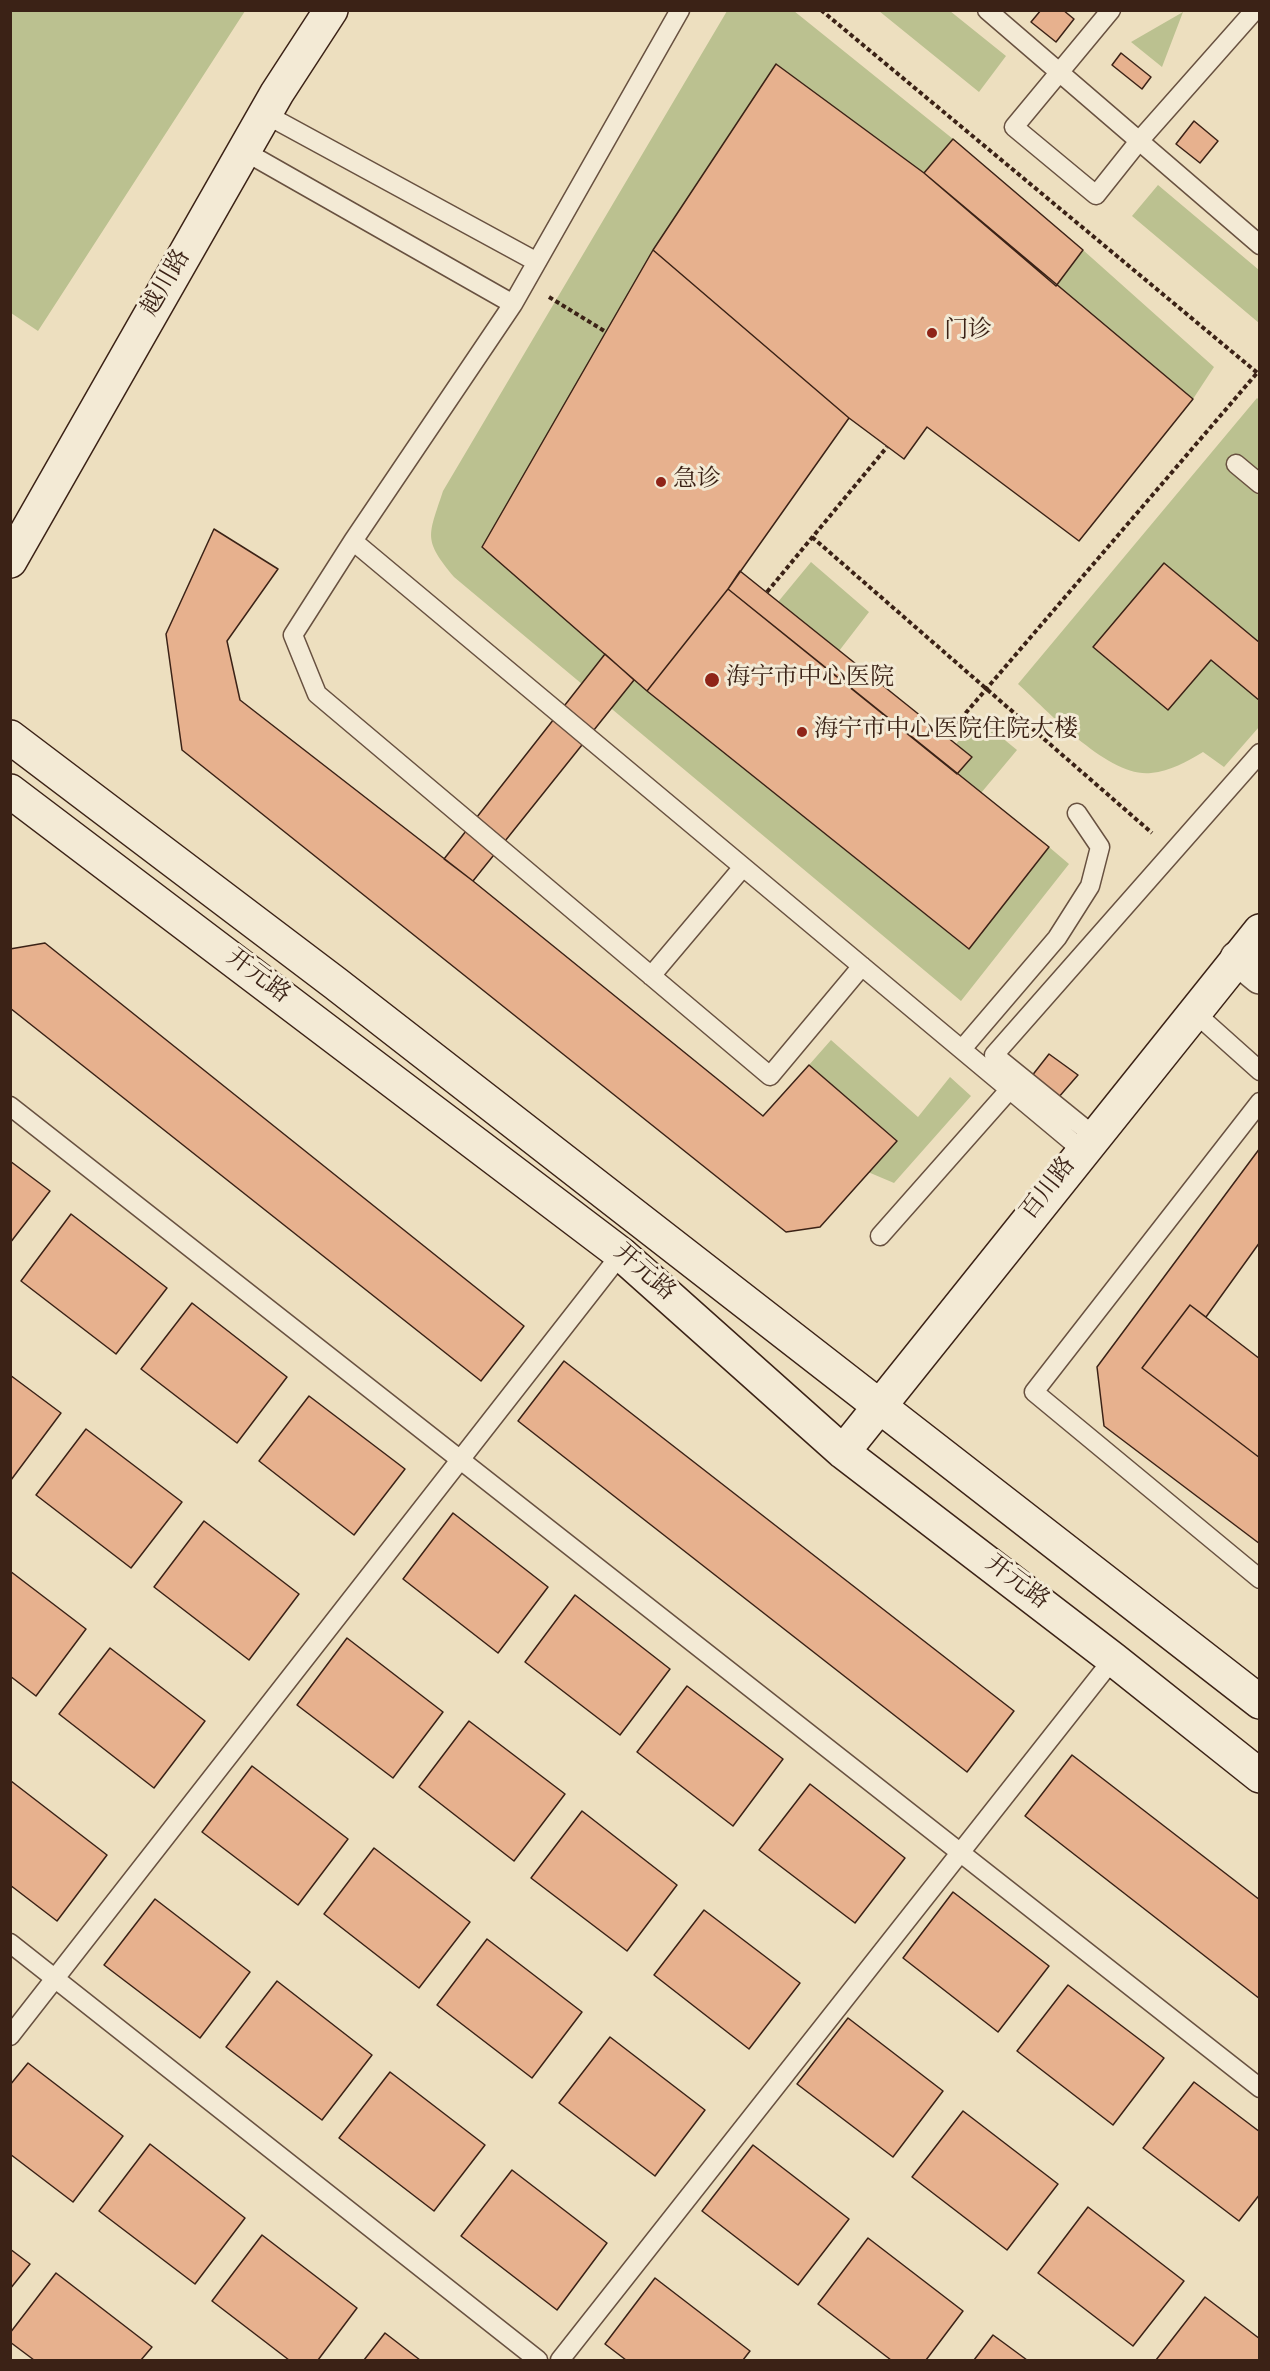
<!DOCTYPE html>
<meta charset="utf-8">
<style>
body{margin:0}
#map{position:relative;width:1270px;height:2371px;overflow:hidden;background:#eddfbf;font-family:"Sorts Mill Goudy",serif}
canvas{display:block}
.frame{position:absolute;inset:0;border:12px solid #3b2216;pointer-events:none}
</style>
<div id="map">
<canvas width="1270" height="2371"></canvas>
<div class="frame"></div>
</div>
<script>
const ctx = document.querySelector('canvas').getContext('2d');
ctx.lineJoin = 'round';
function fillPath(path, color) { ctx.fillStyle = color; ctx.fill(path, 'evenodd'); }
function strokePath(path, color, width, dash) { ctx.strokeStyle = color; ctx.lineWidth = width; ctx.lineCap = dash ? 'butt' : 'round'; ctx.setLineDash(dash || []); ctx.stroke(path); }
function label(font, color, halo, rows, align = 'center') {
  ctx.font = font + ' "Sorts Mill Goudy","Noto Serif SC",serif'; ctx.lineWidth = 6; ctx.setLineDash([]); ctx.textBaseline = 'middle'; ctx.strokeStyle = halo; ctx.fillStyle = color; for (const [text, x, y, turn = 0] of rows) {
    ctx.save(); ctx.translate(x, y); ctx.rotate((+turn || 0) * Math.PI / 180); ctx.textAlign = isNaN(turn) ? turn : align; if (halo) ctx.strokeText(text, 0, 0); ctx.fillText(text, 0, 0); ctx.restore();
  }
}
fillPath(new Path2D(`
 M 10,11 L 245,11 L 38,331 L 11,313 Z
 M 727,11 L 794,11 L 953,139 L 924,173 L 776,64 L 634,680 L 968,949 L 1049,847 L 1069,864 L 961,1001 L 454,577 C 423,539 428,537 443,491 Z
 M 879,11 L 950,11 L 1006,56 L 979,92 Z
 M 1183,12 L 1162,67 L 1131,42 Z
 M 1158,185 L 1259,270 L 1259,323 L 1132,216 Z
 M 1083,250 L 1214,367 L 1193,399 L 1056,286 Z
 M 1257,398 L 1259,400 L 1259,727 L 1224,767 L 1203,752 C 1186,762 1171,771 1151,773 C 1109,778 1048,711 1018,684 Z
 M 811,562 L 869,612 L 839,651 L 778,602 Z
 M 978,718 L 1017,750 L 981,793 L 957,774 L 971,757 L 956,744 Z
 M 831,1040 L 918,1117 L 950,1077 L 971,1096 L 894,1183 L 868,1172 L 897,1140 L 809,1065 Z`), '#bbc190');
const building = new Path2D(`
 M 1041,10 L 1063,10 L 1074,19 L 1056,42 L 1031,22 Z
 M 1121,53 L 1151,77 L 1142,89 L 1112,65 Z
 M 776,64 L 924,173 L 1193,399 L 1079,541 L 927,427 L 904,459 L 849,418 L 653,250 Z
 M 1194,121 L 1218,141 L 1200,163 L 1176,144 Z
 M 953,139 L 1083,250 L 1056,286 L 924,173 Z
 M 653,250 L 849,418 L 728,589 L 647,691 L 482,547 Z
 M 214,529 L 278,569 L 227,641 L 240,700 L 473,881 L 763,1116 L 809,1065 L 897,1141 L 820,1227 L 786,1232 L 182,750 L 166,634 Z
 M 1164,563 L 1260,643 L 1260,701 L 1211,660 L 1168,710 L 1093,647 Z
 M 740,571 L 972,757 L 957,774 L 728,589 Z
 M 728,589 L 1049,847 L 969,949 L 647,691 Z
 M 605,654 L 634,680 L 473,881 L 444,859 Z
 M 45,943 L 524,1326 L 481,1381 L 10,1008 L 10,949 Z
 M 1049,1054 L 1078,1075 L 1058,1098 L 1031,1077 Z
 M 1260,1148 L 1260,1242 L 1206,1317 L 1190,1305 L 1142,1368 L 1260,1458 L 1260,1544 L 1104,1426 L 1097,1367 Z
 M 10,1161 L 50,1191 L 10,1243 Z
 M 71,1214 L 167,1288 L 116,1354 L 21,1281 Z
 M 192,1303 L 287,1377 L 237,1443 L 141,1369 Z
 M 1190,1305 L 1260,1359 L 1260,1458 L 1142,1368 Z
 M 564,1361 L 1014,1711 L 967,1772 L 518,1421 Z
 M 10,1375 L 61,1413 L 11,1480 L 10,1480 Z
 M 309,1396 L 405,1469 L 354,1535 L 259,1461 Z
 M 86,1429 L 182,1502 L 131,1568 L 36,1495 Z
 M 453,1513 L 548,1587 L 498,1653 L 403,1579 Z
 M 204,1521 L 299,1594 L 249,1660 L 154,1587 Z
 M 10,1571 L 86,1629 L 36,1696 L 10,1676 Z
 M 575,1595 L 670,1669 L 620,1735 L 525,1662 Z
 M 347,1638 L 443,1712 L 393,1778 L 297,1705 Z
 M 110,1648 L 205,1721 L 154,1788 L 59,1714 Z
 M 687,1686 L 783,1759 L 733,1826 L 637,1752 Z
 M 469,1721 L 565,1794 L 514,1861 L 419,1787 Z
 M 1072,1755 L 1260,1900 L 1260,1999 L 1025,1816 Z
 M 252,1766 L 348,1839 L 298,1905 L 202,1832 Z
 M 11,1781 L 107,1855 L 57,1921 L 10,1885 Z
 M 810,1784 L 905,1858 L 855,1923 L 759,1850 Z
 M 582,1811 L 677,1885 L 627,1951 L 531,1878 Z
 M 374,1848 L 470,1922 L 419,1988 L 324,1914 Z
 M 953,1892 L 1049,1966 L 998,2032 L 903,1958 Z
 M 155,1899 L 250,1972 L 200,2038 L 104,1965 Z
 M 704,1910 L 800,1983 L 749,2049 L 654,1975 Z
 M 487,1939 L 582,2012 L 532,2078 L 437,2005 Z
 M 277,1981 L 372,2055 L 322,2120 L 226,2047 Z
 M 1068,1985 L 1164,2058 L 1113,2125 L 1017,2051 Z
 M 848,2018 L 943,2091 L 893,2157 L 797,2084 Z
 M 610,2037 L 705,2110 L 655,2176 L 559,2103 Z
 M 28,2063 L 123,2136 L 73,2202 L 10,2154 L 10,2085 Z
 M 390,2072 L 485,2145 L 434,2211 L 339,2138 Z
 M 1194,2082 L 1260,2132 L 1260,2194 L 1239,2221 L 1143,2148 Z
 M 963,2111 L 1058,2184 L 1007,2250 L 912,2177 Z
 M 150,2144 L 245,2218 L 195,2284 L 99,2211 Z
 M 753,2145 L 849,2219 L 798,2285 L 702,2211 Z
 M 512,2170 L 607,2243 L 557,2310 L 461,2236 Z
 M 1088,2207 L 1184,2281 L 1133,2346 L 1038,2273 Z
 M 262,2235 L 357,2308 L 318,2360 L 289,2360 L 212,2301 Z
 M 868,2238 L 963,2311 L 926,2360 L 891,2360 L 818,2304 Z
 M 10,2249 L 30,2264 L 10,2289 Z
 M 56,2273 L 152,2347 L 141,2360 L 34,2360 L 10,2342 L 10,2333 Z
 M 655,2278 L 750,2351 L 743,2360 L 626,2360 L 605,2344 Z
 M 1205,2297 L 1260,2339 L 1260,2360 L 1156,2360 Z
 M 385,2333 L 420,2360 L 364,2360 Z
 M 993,2335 L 1027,2360 L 974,2360 Z`);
fillPath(building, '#e7b18e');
strokePath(building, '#3b2216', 1.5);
const lane = new Path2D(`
 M 987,10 L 1260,245
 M 1111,10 L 1014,127 L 1096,195 L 1139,141 L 1255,10
 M 265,114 L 537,262
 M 244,151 L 513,304 L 353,541 L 1082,1150
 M 513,304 L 680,10
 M 1236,464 L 1260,484
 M 353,541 L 293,635 L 317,694 L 770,1076 L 862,966
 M 651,976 L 743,867
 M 1194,1012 L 1260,1071
 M 962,1049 L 1057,938 L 1090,886 L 1100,847 L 1077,813
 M 1260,1102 L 1034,1392 L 1260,1579
 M 10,1106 L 1260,2088
 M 1094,1136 L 994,1055 L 1260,753
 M 880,1236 L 1010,1089
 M 10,1943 L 538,2360
 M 10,2036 L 621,1254
 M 560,2360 L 1113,1659`);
const street = new Path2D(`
 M 1237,958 L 1260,977`);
const secondary = new Path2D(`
 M 10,561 L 277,93 L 331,10
 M 10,737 L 335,983 L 1260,1702
 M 10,791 L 621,1254 L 843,1452 L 1113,1659 L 1260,1776
 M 843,1452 L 1260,931`);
strokePath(lane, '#685140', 21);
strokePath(street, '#685140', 36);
strokePath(secondary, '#3b2216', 36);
strokePath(new Path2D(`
 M 821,10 L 1260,375
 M 549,297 L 606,332
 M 812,537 L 1152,833
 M 767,592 L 887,447
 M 946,736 L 1257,373`), '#3b2216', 4, [4.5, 3]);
strokePath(lane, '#f3ead5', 18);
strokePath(street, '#f3ead5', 33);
strokePath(secondary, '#f3ead5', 33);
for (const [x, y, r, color] of [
 [932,333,6,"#8f2418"],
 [661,482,6,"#8f2418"],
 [712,680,8,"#8f2418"],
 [802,732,6,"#8f2418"]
]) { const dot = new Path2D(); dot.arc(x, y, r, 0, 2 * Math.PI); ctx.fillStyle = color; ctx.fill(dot); strokePath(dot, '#f3ead5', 2); }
label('24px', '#3b2216', '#f3ead5', [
 ["越川路",168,284,-60],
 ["开元路",257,978,37],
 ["百川路",1050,1190,-52],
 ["开元路",643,1274,41],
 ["开元路",1016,1584,37]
]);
label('24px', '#3b2216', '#f3ead5', [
 ["门诊",944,333],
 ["急诊",673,482],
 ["海宁市中心医院",726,680],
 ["海宁市中心医院住院大楼",814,732]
], 'left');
</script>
